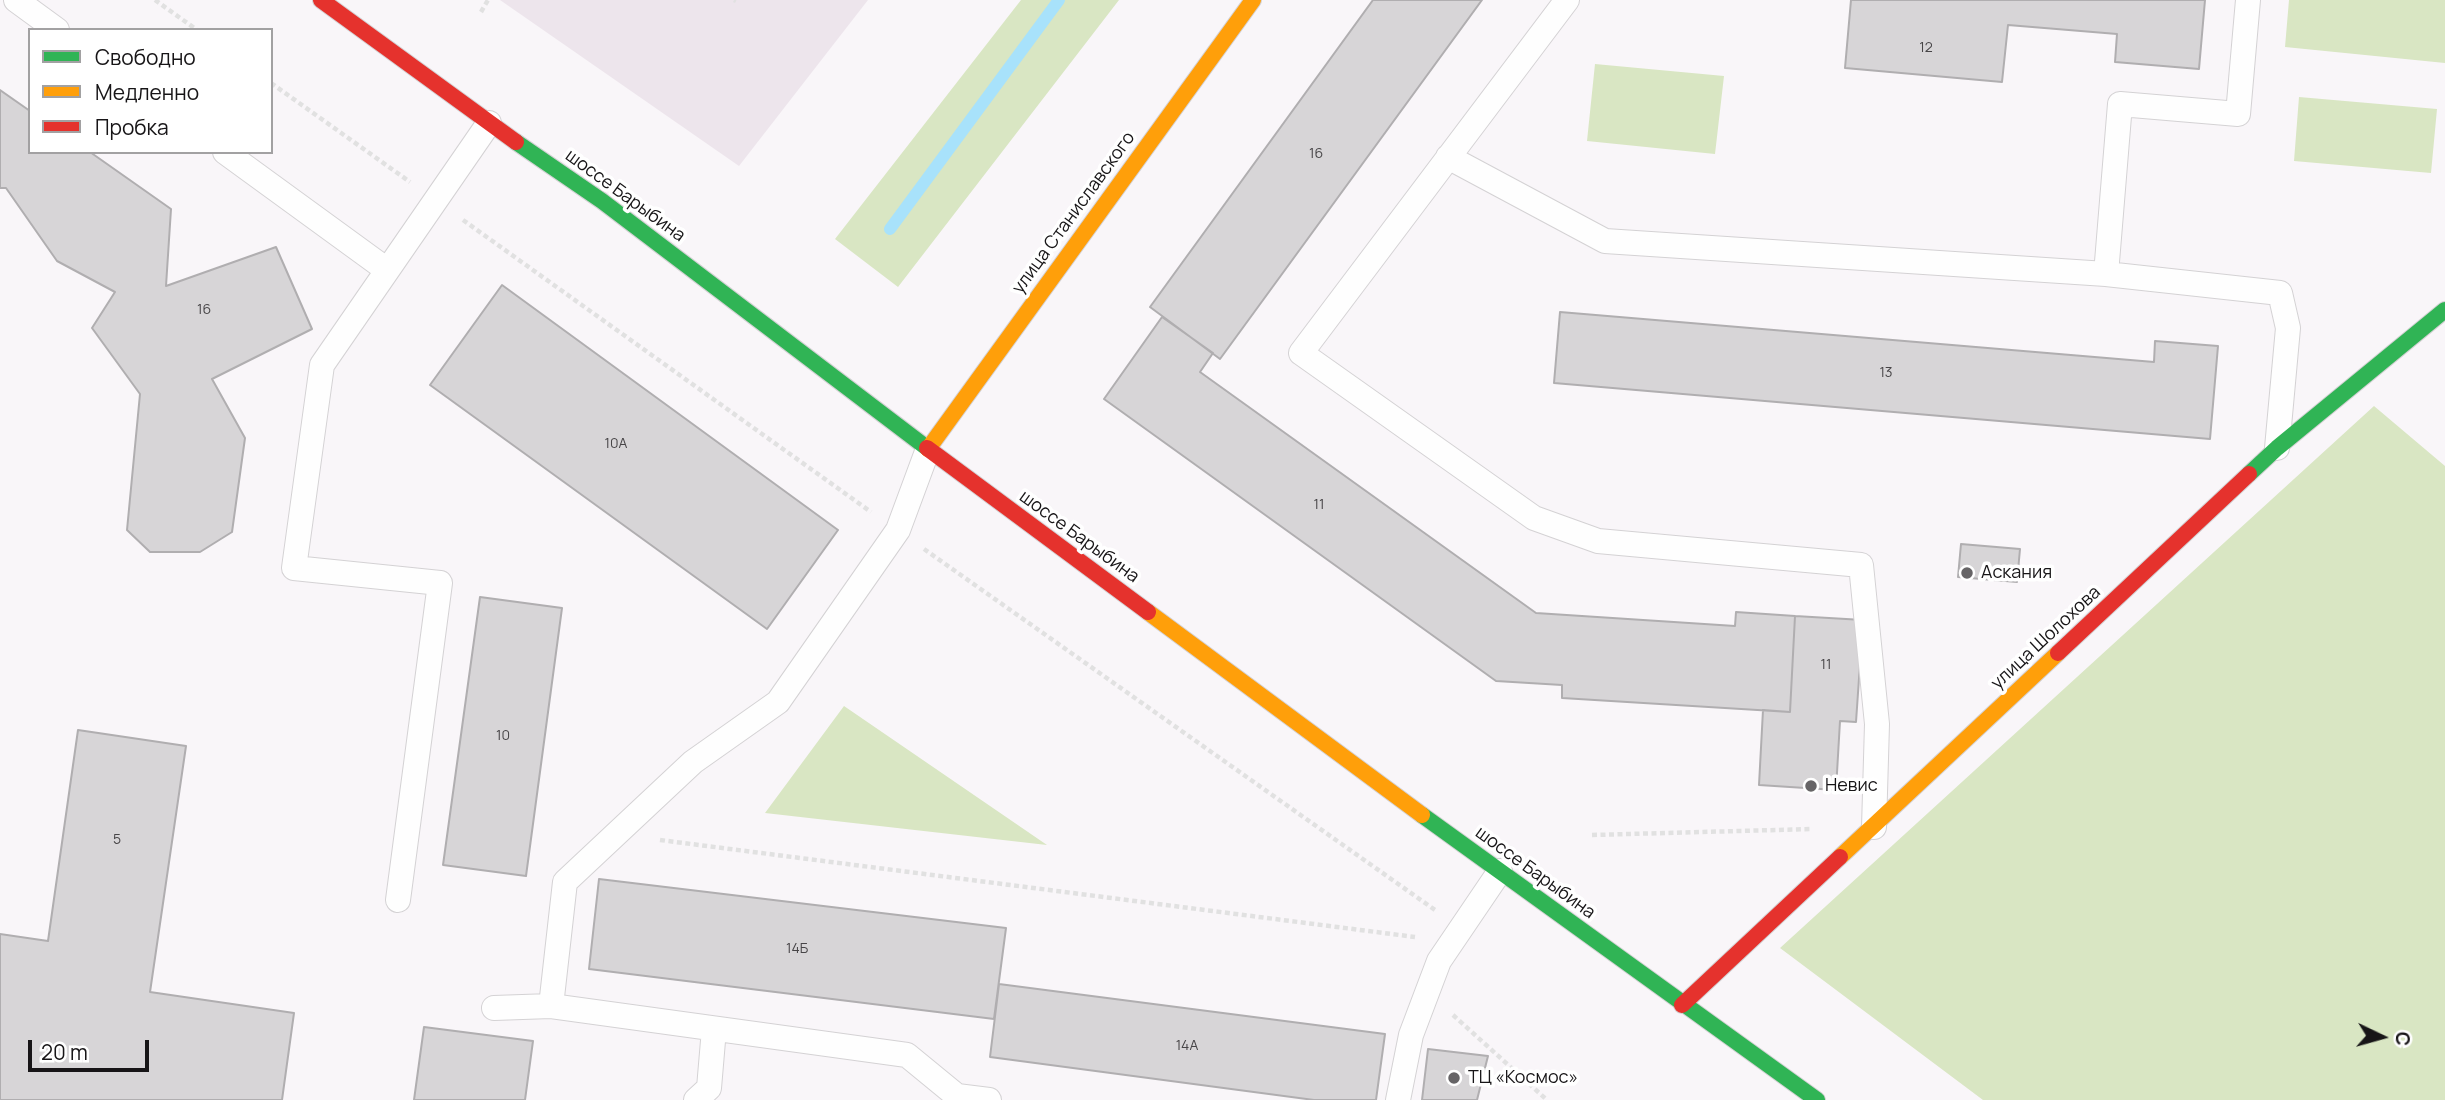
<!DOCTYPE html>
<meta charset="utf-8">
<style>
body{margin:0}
#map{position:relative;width:2445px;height:1100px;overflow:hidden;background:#f9f6f9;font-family:Manrope,sans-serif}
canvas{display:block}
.legend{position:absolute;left:28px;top:28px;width:245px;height:126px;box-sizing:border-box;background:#fff;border:2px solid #a2a1a2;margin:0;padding:9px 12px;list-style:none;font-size:21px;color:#171517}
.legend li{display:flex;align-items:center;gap:14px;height:35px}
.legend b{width:35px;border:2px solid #a2a1a2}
.north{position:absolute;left:2347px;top:1002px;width:70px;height:70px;-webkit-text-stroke:5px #fff;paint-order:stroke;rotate:95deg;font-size:19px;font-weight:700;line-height:28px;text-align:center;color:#171517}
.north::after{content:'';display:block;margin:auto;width:24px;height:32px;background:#171517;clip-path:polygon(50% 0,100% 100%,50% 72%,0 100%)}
.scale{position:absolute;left:28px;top:1040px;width:121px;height:32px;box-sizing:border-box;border:4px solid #171517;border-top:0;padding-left:9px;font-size:21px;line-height:24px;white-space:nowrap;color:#171517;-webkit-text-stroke:5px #fff;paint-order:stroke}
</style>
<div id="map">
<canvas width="2445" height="1100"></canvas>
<ul class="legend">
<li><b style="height:9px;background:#30b455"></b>Свободно</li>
<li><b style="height:9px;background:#ff9f0a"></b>Медленно</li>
<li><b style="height:9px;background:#e5322d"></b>Пробка</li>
</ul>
<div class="north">С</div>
<div class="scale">20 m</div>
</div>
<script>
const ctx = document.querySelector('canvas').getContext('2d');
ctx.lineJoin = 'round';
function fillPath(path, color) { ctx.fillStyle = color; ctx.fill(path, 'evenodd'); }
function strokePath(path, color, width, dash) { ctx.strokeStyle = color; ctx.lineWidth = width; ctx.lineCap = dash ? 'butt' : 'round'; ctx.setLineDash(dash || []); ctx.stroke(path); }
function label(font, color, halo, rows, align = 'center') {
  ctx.font = font + ' Manrope,sans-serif'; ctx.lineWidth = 7; ctx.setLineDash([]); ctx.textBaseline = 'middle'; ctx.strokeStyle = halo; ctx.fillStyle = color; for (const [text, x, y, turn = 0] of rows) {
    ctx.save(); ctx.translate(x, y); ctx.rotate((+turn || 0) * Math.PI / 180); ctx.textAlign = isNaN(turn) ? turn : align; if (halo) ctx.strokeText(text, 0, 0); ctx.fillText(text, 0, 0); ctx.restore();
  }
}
fillPath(new Path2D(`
 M 500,0 L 868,0 L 739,166 Z`), '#ede5ec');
fillPath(new Path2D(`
 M 1021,0 L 1119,0 L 898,287 L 835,239 Z
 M 2289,0 L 2445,0 L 2445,63 L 2285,47 Z
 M 1595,64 L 1724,76 L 1715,154 L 1587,141 Z
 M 2299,97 L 2437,109 L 2431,173 L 2294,161 Z
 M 2374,406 L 2445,466 L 2445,1100 L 1983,1100 L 1780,948 Z
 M 844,706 L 1047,845 L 765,813 Z`), '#d9e6c3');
strokePath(new Path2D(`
 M 890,229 L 1059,0`), '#a8e2fb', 12);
const building = new Path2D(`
 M 1373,0 L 1482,0 L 1220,359 L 1150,307 Z
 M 1851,0 L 2205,0 L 2199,69 L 2115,62 L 2117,34 L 2008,25 L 2002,82 L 1845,68 Z
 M 0,90 L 30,111 L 30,152 L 90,152 L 171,209 L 166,286 L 276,247 L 312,329 L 212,379 L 245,438 L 232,532 L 200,552 L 150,552 L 127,530 L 140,394 L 92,328 L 115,292 L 57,261 L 6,188 L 0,188 Z
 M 502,285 L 838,530 L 767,629 L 430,385 Z
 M 1560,312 L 2154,362 L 2155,341 L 2218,346 L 2210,439 L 1554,383 Z
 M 1162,317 L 1213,353 L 1200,372 L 1536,613 L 1735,626 L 1736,612 L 1795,616 L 1790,712 L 1562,698 L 1562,685 L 1496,681 L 1104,399 Z
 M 1961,544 L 2020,549 L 2017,582 L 1958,577 Z
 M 480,597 L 562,608 L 526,876 L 443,865 Z
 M 1795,616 L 1863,620 L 1856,722 L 1840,721 L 1836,790 L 1759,785 L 1763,710 L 1790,712 Z
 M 78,730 L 186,746 L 150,992 L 294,1013 L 282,1100 L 0,1100 L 0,934 L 48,941 Z
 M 599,879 L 1006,928 L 994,1019 L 589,969 Z
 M 999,984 L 1385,1034 L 1376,1100 L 1314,1100 L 990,1057 Z
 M 424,1027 L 533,1041 L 525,1100 L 414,1100 Z
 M 1428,1049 L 1488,1056 L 1477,1100 L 1422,1100 Z`);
fillPath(building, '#d7d5d7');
strokePath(building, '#b0aeb0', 2);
const lane = new Path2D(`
 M 16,0 L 57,30
 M 1567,0 L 1301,353 L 1534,518 L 1598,541 L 1861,565 L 1877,724 L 1874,827
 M 2248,0 L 2238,114 L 2120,104 L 2106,274 L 2280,293 L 2288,328 L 2277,448
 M 225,152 L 387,270
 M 1448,157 L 1605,241 L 2106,274
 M 398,900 L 440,583 L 294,568 L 322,365 L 489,123
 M 551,1006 L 565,882 L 693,762 L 778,702 L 898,530 L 928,449
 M 494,1008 L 551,1006 L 907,1055 L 957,1096 L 989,1100
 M 696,1100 L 709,1088 L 714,1029
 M 1398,1100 L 1411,1035 L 1439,961 L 1500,871`);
const fast = new Path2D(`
 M 516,142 L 602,201 L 927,448
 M 2249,474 L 2277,448 L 2445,310
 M 1422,815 L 1817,1100`);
const slow = new Path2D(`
 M 928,449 L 1253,0
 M 1148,612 L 1422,815
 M 1840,857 L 2058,653`);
const jam = new Path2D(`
 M 321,0 L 516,142
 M 927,448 L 1148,612
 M 2058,653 L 2249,474
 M 1682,1005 L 1840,857`);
strokePath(lane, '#d4d2d4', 26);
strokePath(fast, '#d4d2d4', 18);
strokePath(slow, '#d4d2d4', 18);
strokePath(jam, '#d4d2d4', 18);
strokePath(new Path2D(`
 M 155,0 L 197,30
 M 734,0 L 736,1
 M 481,12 L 488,0
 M 271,83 L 410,182
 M 463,220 L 871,512
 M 924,549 L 1435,910
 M 1592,835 L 1812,829
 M 660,840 L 1415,937
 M 1453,1015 L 1547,1100`), '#e1e1e1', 4.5, [5, 3.5]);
strokePath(lane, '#fefefe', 24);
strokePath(fast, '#30b455', 16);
strokePath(slow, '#ff9f0a', 16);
strokePath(jam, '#e5322d', 16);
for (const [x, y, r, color] of [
 [1967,573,7,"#666466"],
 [1811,786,7,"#666466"],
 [1454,1078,7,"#666466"]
]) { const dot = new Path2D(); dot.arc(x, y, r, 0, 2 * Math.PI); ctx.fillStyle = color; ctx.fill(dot); strokePath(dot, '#fff', 2.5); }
label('14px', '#474547', null, [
 ["12",1926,48],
 ["16",1316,154],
 ["16",204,310],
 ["13",1886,373],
 ["10А",616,444],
 ["11",1319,505],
 ["11",1826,665],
 ["10",503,736],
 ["5",117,840],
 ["14Б",797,949],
 ["14А",1187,1046]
]);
label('18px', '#171517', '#fff', [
 ["шоссе Барыбина",625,196,36],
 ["улица Станиславского",1074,213,-54],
 ["шоссе Барыбина",1079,537,36],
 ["улица Шолохова",2046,638,-43],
 ["шоссе Барыбина",1535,873,36]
]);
label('18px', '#171517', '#fff', [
 ["Аскания",1981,573],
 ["Невис",1825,786],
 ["ТЦ «Космос»",1468,1078]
], 'left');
</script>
